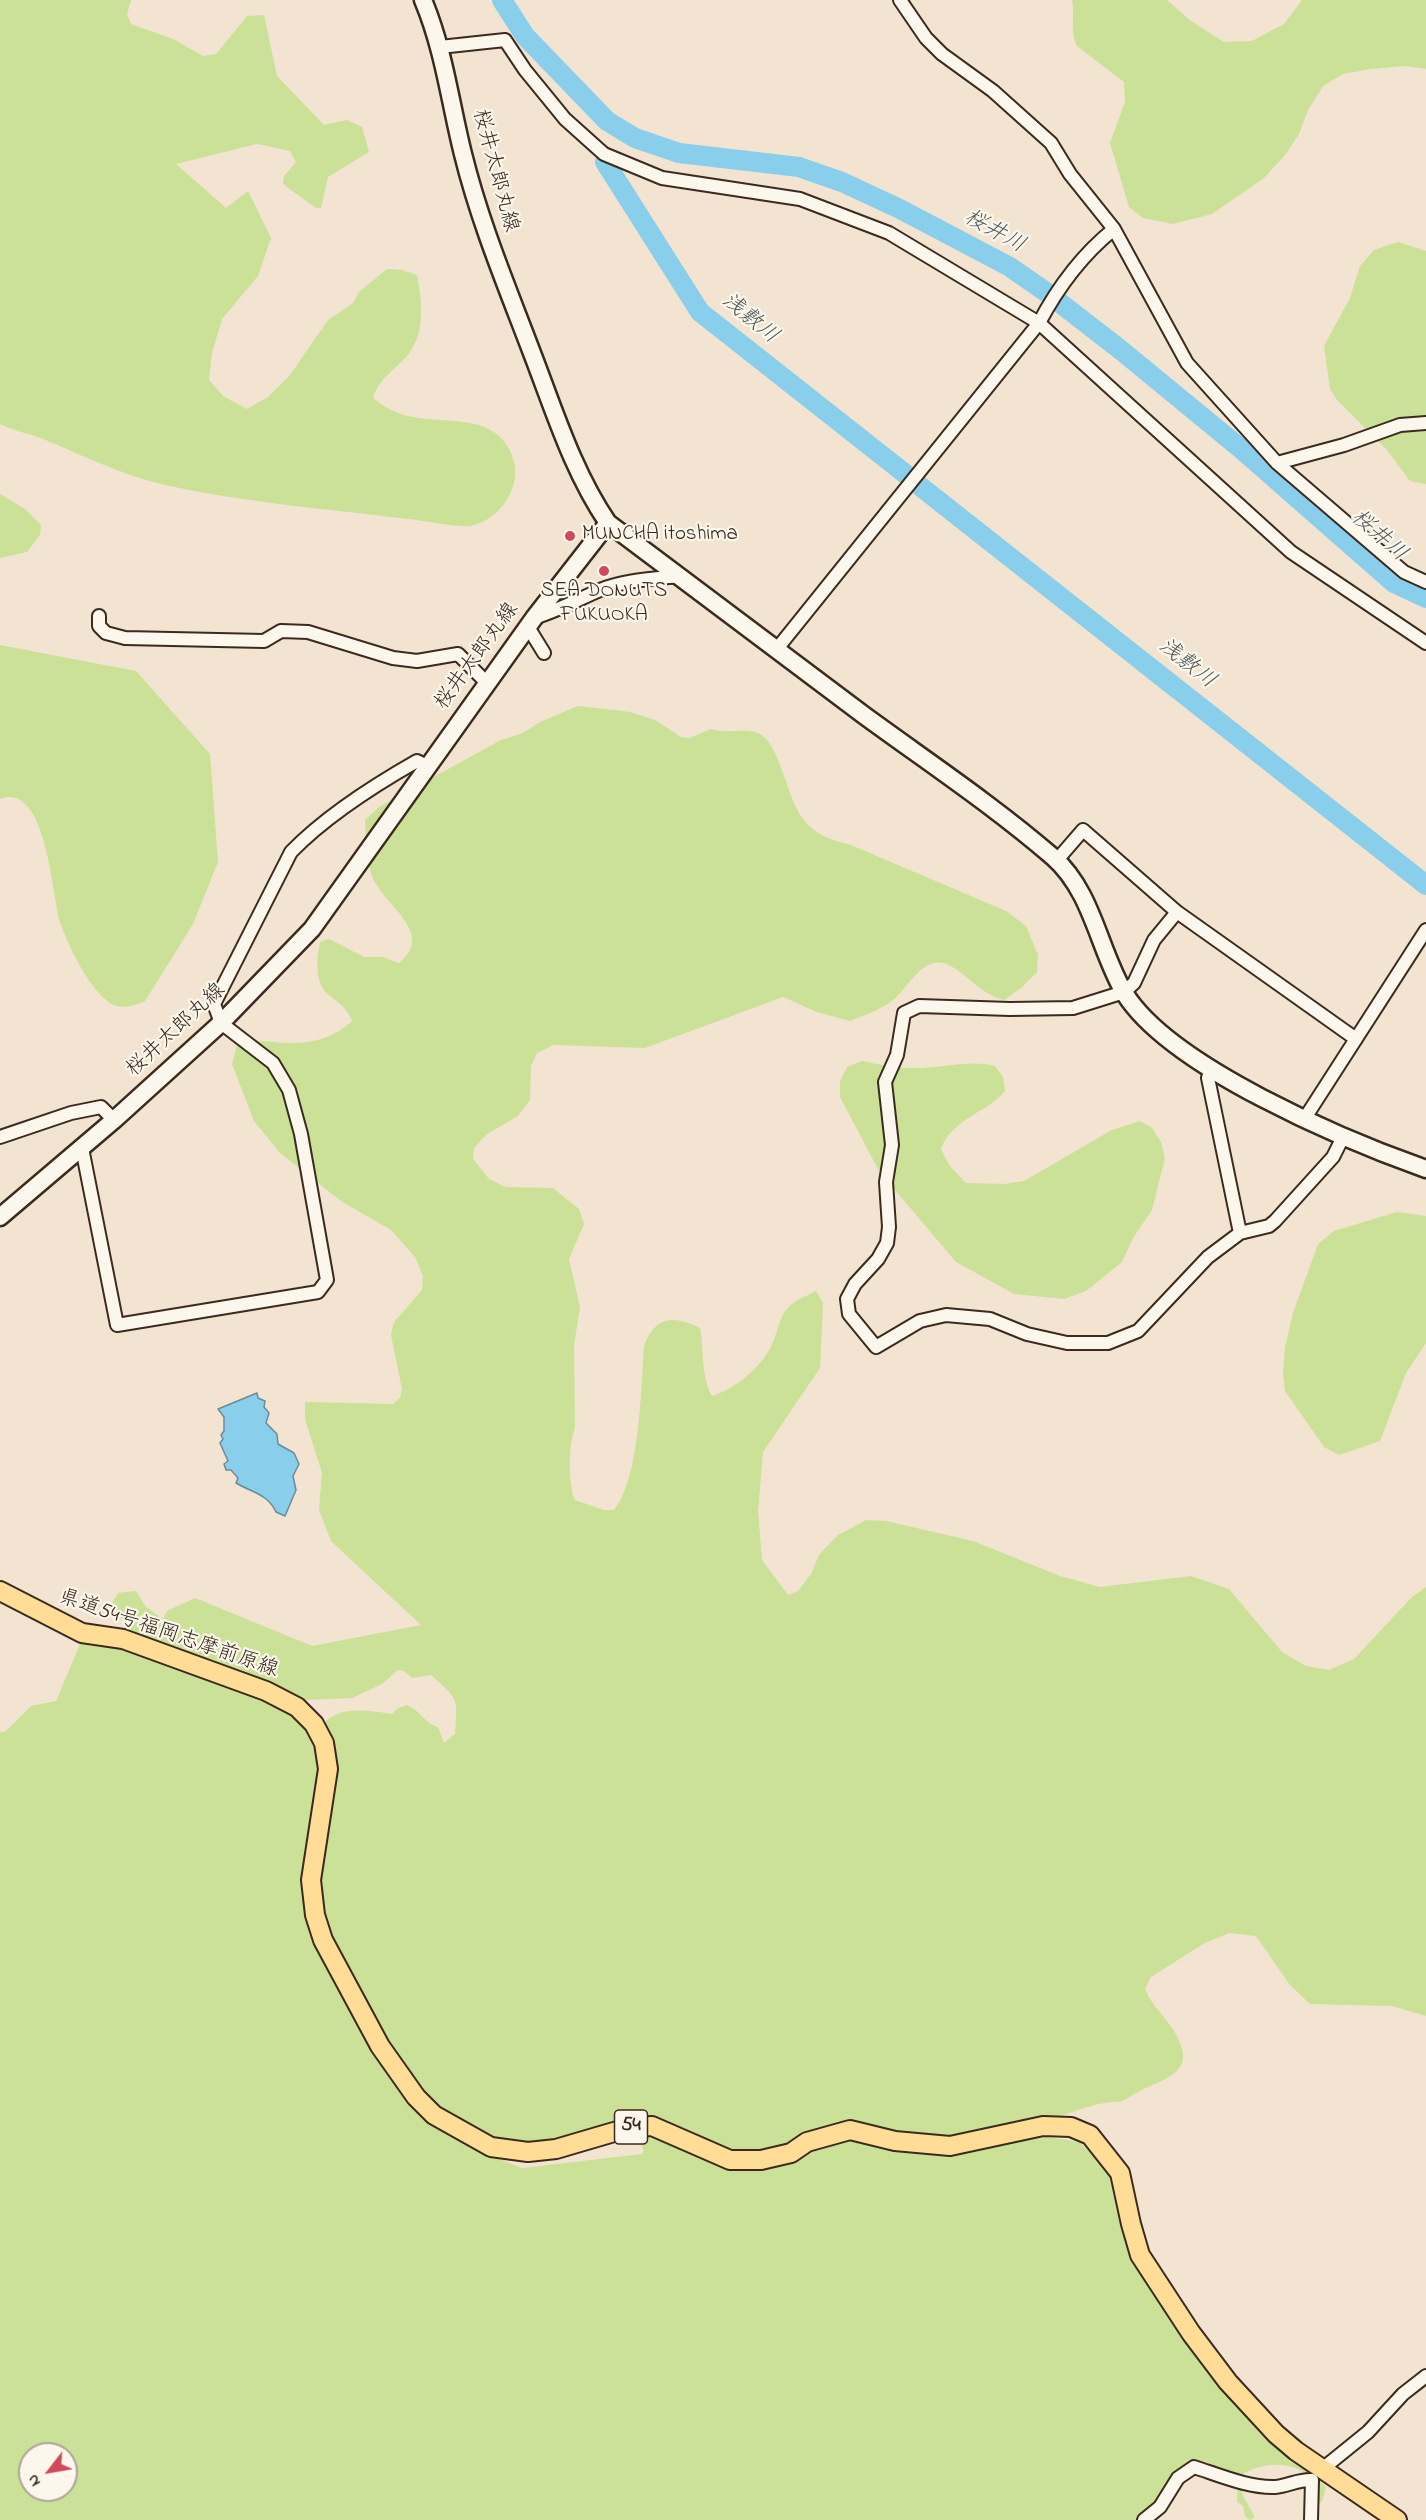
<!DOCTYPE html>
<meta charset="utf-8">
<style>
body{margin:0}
#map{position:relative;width:1426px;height:2520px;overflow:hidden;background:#f2e4d0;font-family:"Indie Flower",sans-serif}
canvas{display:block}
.north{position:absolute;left:18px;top:2442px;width:60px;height:60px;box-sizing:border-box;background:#fbf7ec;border:2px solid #aea59a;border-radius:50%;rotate:239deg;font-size:16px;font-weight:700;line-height:24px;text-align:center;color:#3b2a1e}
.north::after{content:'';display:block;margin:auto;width:21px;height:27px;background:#d1495b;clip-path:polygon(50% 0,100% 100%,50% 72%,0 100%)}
</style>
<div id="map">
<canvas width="1426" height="2520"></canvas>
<div class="north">N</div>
</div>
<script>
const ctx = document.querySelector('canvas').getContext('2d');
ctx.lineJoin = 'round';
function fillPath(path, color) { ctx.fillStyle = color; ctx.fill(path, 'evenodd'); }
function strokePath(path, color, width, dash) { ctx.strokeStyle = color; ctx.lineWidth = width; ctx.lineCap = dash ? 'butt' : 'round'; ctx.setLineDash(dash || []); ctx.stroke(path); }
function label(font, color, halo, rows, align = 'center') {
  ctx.font = font + ' "Indie Flower","Klee One",sans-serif'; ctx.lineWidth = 4.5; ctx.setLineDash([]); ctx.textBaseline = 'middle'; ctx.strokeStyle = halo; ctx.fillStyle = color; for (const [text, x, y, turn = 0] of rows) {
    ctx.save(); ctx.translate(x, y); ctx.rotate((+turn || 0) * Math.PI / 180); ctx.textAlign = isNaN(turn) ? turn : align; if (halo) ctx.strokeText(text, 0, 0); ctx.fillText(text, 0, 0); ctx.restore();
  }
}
fillPath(new Path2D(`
 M 0,0 L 131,0 L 127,14 L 131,24 L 173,39 L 203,56 L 216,54 L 247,16 L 264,15 L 277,76 L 324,125 L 347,120 L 362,127 L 369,152 L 328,177 L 321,208 L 316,208 L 283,184 L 284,176 L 296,162 L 290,151 L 257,144 L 176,164 L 226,208 L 248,191 L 271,238 L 258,276 L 222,319 L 212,353 L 209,380 L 223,396 L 247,409 L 268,397 L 290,375 L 328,320 L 353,303 L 359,292 L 387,269 L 402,270 L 417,275 C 422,302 426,335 406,357 C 393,371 380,378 373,397 C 413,439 488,399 511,453 C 525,483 502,519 471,526 C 460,528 421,520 408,519 C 329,509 248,503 170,486 C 126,477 84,456 43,439 C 28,433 14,431 0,424 Z
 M 1072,0 L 1167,0 L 1191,21 L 1224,42 L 1252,41 L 1284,24 L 1302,0 L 1426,0 L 1426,69 L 1406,66 L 1371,69 L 1343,74 L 1323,86 L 1308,110 L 1299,134 L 1285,155 L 1264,178 L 1212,214 L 1173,224 L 1143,218 L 1129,207 L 1110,143 L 1125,102 L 1124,82 L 1077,46 C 1070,34 1075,15 1072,0 Z
 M 1398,242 L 1426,251 L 1426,484 L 1410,481 L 1387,450 L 1337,400 L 1330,389 L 1324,346 L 1350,298 L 1360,266 L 1374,250 Z
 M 0,494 L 25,509 L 41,525 L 40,535 L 27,552 L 0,558 Z
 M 0,645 L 136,671 L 210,754 L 218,862 L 193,924 L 145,1001 C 134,1006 121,1010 110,1003 C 89,989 68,945 60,922 C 52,897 47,781 0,799 Z
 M 578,706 L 630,712 L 655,720 L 681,737 L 690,738 L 711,729 C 729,735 752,725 764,737 C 772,744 776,755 780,765 C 797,810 798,833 851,845 L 1006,911 L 1026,926 L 1038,955 L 1037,972 L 1021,988 L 1004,1000 C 978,993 965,971 946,964 C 921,955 907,991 892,1001 C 879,1010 865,1015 850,1021 L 817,1012 L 783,997 L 645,1048 L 553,1045 L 537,1053 L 531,1066 L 530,1100 L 518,1116 L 487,1134 L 474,1148 L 473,1159 L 489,1179 L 506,1187 L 553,1188 L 579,1209 L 584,1224 L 569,1259 L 580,1307 L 574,1345 L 575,1428 C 568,1443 568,1486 575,1500 L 604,1510 L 614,1510 C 640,1479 641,1388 644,1346 C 655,1316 674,1315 700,1328 C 704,1351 701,1376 712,1396 C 736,1389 764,1365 773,1342 C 778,1330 779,1318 788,1308 C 794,1300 807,1296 816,1291 L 823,1303 L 820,1368 L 763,1452 L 758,1511 L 762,1560 L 788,1595 L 798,1591 L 811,1574 L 819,1555 L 838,1535 L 866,1520 L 886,1521 L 973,1541 L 1060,1576 L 1100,1587 L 1191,1576 L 1229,1589 L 1282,1652 L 1306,1666 L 1329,1670 L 1354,1659 L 1412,1597 L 1426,1587 L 1426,2016 L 1392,2006 L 1310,2004 L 1290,1985 L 1256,1936 L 1229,1933 L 1203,1944 L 1151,1977 L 1145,1989 C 1152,2006 1162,2013 1172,2028 C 1201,2073 1168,2076 1136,2093 C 1131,2095 1127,2100 1120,2102 C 1095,2099 1029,2128 1007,2142 L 1041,2136 L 1079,2142 L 1111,2172 L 1119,2194 L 1132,2253 L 1145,2281 L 1180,2329 L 1182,2337 L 1227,2396 L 1231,2395 L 1252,2415 L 1258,2428 L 1286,2457 L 1301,2465 L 1326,2487 L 1322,2501 L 1318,2505 L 1317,2520 L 1306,2520 L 1305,2517 L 1309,2494 L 1315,2485 C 1301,2460 1267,2461 1244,2473 L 1243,2477 L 1262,2479 L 1264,2482 L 1243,2488 L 1242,2494 L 1255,2517 L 1250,2520 L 1245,2516 L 1243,2506 L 1237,2502 L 1238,2488 L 1229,2482 L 1218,2484 L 1216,2480 L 1200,2473 L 1186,2476 L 1163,2509 L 1149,2520 L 0,2520 L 0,1732 L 5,1732 L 31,1706 L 56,1701 L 83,1637 L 131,1649 L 281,1704 L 298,1718 L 320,1746 L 319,1786 L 305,1869 L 308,1928 L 344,1995 L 405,2088 L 437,2118 L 499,2159 L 522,2168 L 642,2154 L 644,2151 L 638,2138 L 638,2118 L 614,2120 L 548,2143 L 510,2146 L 443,2119 L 406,2084 L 349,1996 L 311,1928 L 309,1910 L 318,1866 L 325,1847 L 329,1809 L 322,1790 L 323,1775 L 333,1755 L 334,1743 L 325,1722 C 342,1705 370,1711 392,1714 L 398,1708 L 407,1705 C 420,1710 423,1722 438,1727 L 444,1743 L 455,1734 C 458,1697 458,1699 431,1675 L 412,1678 L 404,1671 L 398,1670 L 382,1684 L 352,1698 L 305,1700 L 256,1693 L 139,1648 L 112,1603 L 118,1593 L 136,1591 L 146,1607 L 163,1619 L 167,1611 L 195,1598 L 312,1646 L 421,1625 L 331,1541 L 319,1510 L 322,1473 L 305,1419 L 305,1402 L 393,1404 L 400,1398 L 402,1389 L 391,1335 L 394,1322 L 422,1290 L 423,1276 L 415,1257 L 391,1230 L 341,1201 L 280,1153 L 254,1121 L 232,1064 L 237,1045 C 256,1036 272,1044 292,1043 C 315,1043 335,1037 352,1021 C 348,1009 340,1004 330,996 C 313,982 317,961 320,942 L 329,939 L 364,957 L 383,957 L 399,963 C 437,933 382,904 372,876 C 366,858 366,839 365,820 L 379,807 L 501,740 L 523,733 L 540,722 ZM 30,2454 L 66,2454 L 66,2490 L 30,2490 Z
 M 862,1061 C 881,1065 901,1069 922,1068 C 947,1067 970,1060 995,1066 L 1003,1077 L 1005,1091 C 987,1113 951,1119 941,1149 L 949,1165 L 966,1183 L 1004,1184 L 1024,1181 L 1112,1130 L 1140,1121 L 1152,1128 L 1161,1142 L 1165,1158 L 1152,1210 L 1133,1238 L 1122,1262 L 1086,1291 L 1064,1299 L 1014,1294 L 956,1262 L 879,1171 L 840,1097 L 840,1082 L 847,1067 Z
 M 1397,1212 L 1426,1216 L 1426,1343 L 1406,1373 L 1380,1441 L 1339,1455 L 1324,1447 L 1285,1391 L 1283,1374 L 1285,1347 L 1293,1313 L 1318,1244 L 1334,1231 Z`), '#cae197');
const water = new Path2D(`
 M 257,1393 L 258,1398 L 265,1401 L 264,1407 L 269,1413 L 266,1423 L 277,1434 L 278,1444 L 294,1453 L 299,1464 L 293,1476 L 296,1490 L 285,1516 L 276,1512 C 268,1494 251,1492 236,1483 L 238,1478 L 231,1470 L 226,1470 L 224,1464 L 228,1461 L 220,1443 L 223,1439 L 221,1435 L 224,1431 L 224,1417 L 218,1409 Z`);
fillPath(water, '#89ceeb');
strokePath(water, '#6a8c99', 1.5);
strokePath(new Path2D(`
 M 502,0 L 525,36 L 607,121 L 635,138 L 679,153 L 799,167 L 842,182 L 900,209 L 1010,267 L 1046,292 L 1122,351 L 1240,448 L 1394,583 L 1426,598
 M 605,162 L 700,312 L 908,476
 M 916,483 L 1426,885`), '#89ceeb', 20);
const street = new Path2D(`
 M 900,0 L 926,38 L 942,54 L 993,91 L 1051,143 L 1070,174 L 1114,229 L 1187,363 L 1277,463 L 1404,572 L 1426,582
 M 440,47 L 505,40 L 525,70 L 565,119 L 604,154 L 662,178 L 800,199 L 889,233 L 1039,323 L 1291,552 L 1426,643
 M 1277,463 L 1344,445 L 1400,425 L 1426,423
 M 99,616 L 99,626 L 106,633 L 125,638 L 264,641 L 281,631 L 308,632 L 393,658 L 417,661 L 458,654 L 487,683
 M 534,618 C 559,610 577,600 600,590 C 625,580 652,579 679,576
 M 528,627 L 544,653
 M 776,650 L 1039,323 C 1058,287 1083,254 1114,229
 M 1057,860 L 1083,830 L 1177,912 L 1356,1039
 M 1177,912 L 1154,940 L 1134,983 L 1124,992 L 1073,1008 L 1010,1009 L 919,1006 L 904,1013 L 897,1055 L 885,1082 L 892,1145 L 886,1182 L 889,1227 L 887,1243 L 878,1259 L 855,1284 L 847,1299 L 849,1314 L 876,1347 L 920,1321 L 946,1315 L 990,1319 L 1027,1334 L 1067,1343 L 1108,1343 L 1138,1331 L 1208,1257 L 1240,1233 L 1269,1226 L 1275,1221 L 1333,1157 L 1343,1137
 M 1211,1068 L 1208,1078 L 1240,1233
 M 1305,1118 L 1426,930
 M 0,1137 L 71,1113 L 101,1107 L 114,1120
 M 82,1148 L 117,1325 L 318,1292 L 327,1280 L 301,1134 L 289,1090 L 273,1063 L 221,1023 L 214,1004 L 291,852 C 326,816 373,786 417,761 L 427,766
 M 1326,2466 L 1368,2432 L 1403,2394 L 1426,2376
 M 1144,2520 L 1160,2507 L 1178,2478 L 1194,2467 C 1219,2475 1249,2488 1275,2487 C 1288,2486 1299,2479 1312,2480 L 1311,2520`);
const secondary = new Path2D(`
 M 423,0 C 444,50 450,102 463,154 C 480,223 507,287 532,353 C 554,410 573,472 608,523 C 694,587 779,652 865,716 C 928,762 994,806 1053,857 C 1093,892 1099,951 1125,994 C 1171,1067 1344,1140 1426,1169
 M 0,1217 L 114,1120 L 221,1023 L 312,929 L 534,618 L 608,523`);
const primary = new Path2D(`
 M 0,1591 L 82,1633 L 123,1639 L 266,1691 L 297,1707 L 314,1724 L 324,1743 L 328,1769 L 311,1880 L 315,1915 L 323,1940 L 380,2046 L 416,2097 L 434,2115 L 491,2147 L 528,2152 L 556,2149 L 631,2127 L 652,2126 L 730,2160 L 761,2160 L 791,2153 L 807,2142 L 850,2130 L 895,2141 L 950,2146 L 1043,2126 L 1071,2127 L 1090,2135 L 1120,2173 L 1131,2224 L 1140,2255 L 1191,2333 L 1228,2382 L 1276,2434 L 1296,2451 L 1397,2520`);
strokePath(street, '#3b2a1e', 16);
strokePath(secondary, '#3b2a1e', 21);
strokePath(primary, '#3b2a1e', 22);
strokePath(street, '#fbf7ec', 12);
strokePath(secondary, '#fbf7ec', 16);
strokePath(primary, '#ffdd96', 18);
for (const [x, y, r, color] of [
 [570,536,6,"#d1495b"],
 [604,571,6,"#d1495b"]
]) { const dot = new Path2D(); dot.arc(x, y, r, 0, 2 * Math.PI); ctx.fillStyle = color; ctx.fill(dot); strokePath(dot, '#fbf7ec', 2); }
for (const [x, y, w] of [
 [631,2127,33]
]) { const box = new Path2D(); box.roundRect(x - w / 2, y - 17, w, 34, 4.5); ctx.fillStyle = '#fbf7ec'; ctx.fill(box); strokePath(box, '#3b2a1e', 1.5); }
label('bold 20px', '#3b2a1e', null, [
 ["54",631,2127]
]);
label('21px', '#3b2a1e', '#fbf7ec', [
 ["桜井太郎丸線",494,171,75],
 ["桜井太郎丸線",478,657,-54],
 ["桜井太郎丸線",177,1031,-43],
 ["県道54号福岡志摩前原線",168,1635,19]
]);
label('21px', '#3b2a1e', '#fbf7ec', [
 ["MUNCHA itoshima",582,536],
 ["SEA DONUTS",604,593,"center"],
 ["FUKUOKA",604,617,"center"]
], 'left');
label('italic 22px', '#525b5c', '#fbf7ec', [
 ["桜井川",994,233,29],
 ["浅敷川",749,320,39],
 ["桜井川",1378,537,41],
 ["浅敷川",1186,665,38]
]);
</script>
